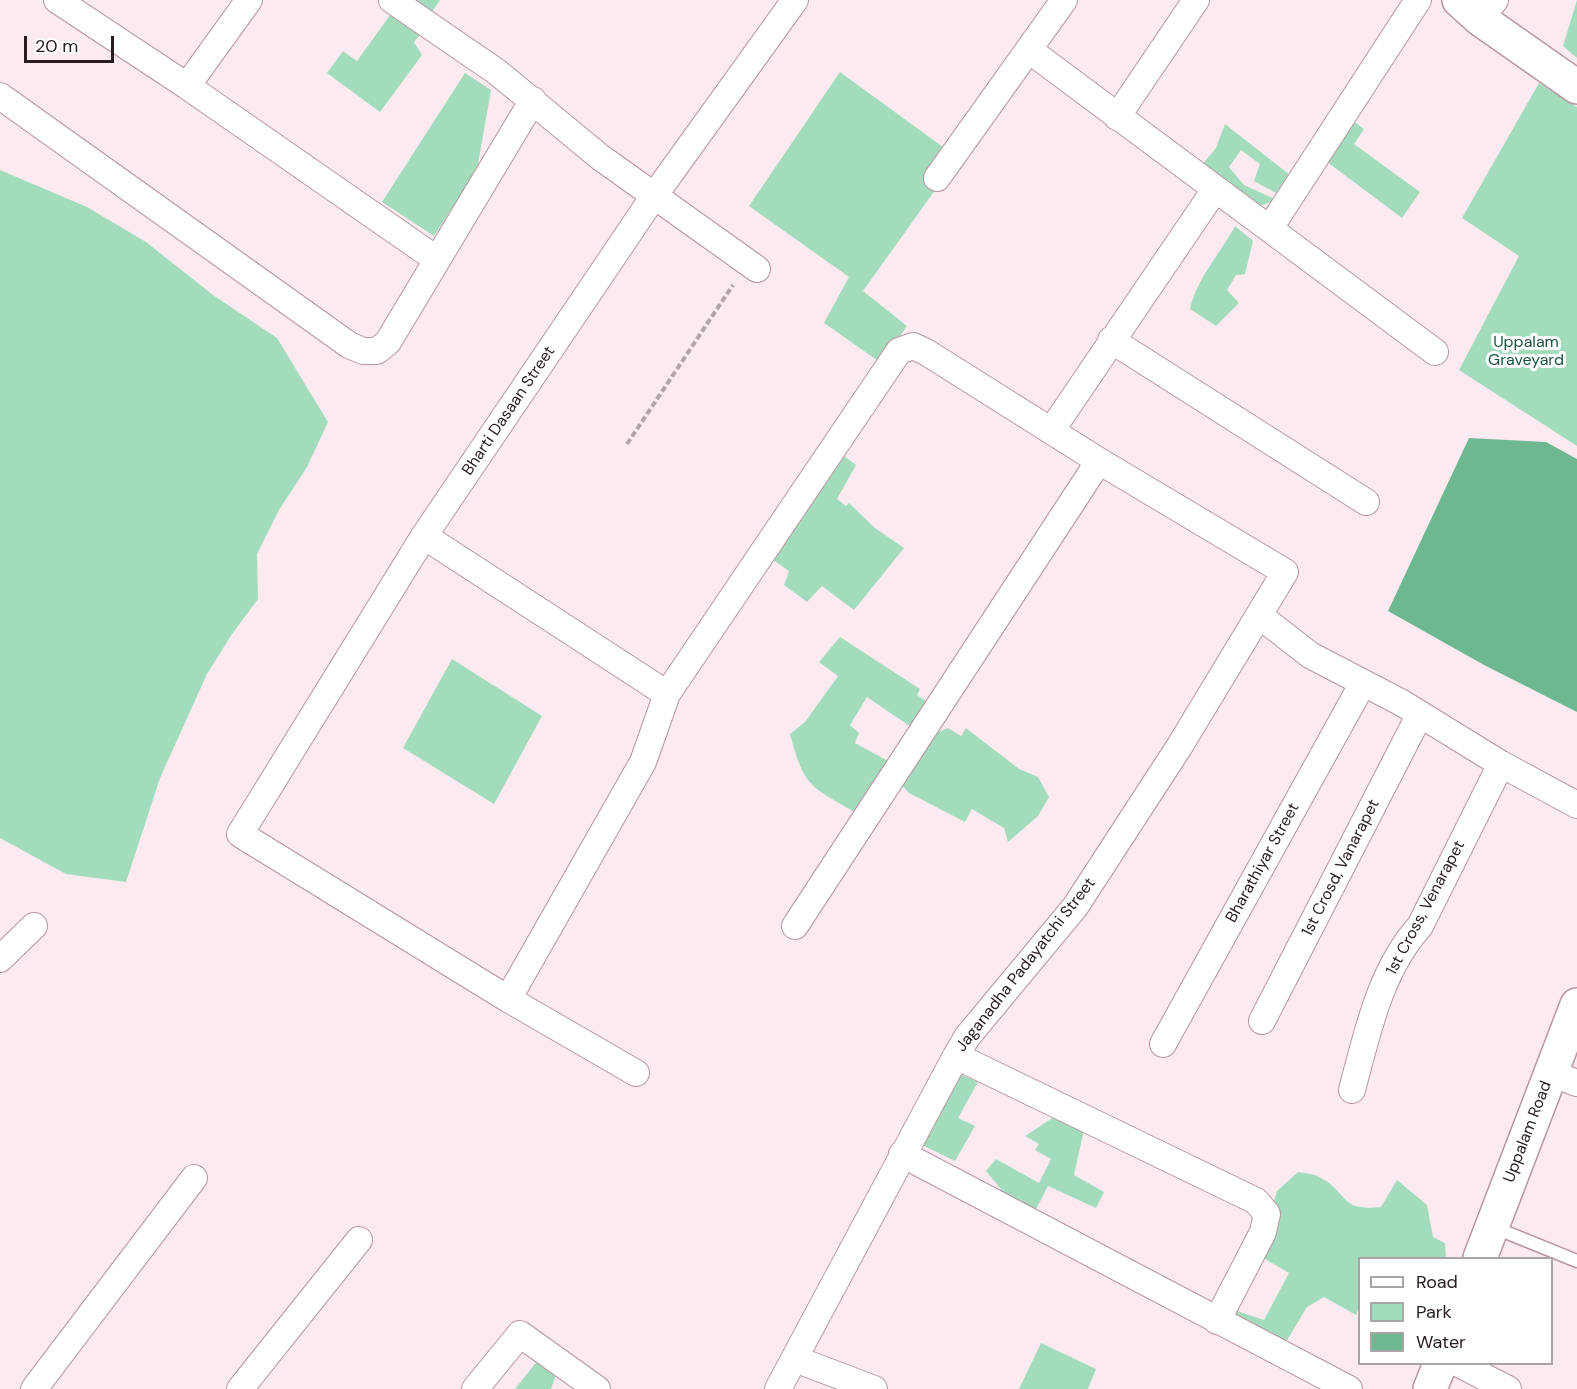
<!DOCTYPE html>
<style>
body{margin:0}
#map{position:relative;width:1577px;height:1389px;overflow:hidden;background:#fbebf0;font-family:"DM Sans",sans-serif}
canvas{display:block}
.legend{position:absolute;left:1358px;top:1257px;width:195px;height:108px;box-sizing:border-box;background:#fff;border:2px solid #a9a4a6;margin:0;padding:8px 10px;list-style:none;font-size:18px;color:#291b20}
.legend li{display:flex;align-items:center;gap:12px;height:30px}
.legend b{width:30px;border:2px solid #a9a4a6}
.scale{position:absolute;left:24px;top:36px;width:90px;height:27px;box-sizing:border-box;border:3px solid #291b20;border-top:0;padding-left:8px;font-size:18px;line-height:21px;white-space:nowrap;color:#291b20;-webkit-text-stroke:4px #fff;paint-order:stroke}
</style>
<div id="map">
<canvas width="1577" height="1389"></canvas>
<ul class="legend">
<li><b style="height:8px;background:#fff"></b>Road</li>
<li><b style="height:16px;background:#a2dcbc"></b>Park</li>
<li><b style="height:16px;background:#6db791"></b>Water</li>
</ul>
<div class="scale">20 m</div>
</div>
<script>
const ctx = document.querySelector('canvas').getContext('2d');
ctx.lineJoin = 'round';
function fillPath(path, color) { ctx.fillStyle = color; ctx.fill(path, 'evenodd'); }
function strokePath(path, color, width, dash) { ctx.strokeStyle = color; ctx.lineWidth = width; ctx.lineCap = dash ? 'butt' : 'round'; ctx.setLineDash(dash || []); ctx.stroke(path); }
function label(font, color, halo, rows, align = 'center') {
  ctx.font = font + ' "DM Sans",sans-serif'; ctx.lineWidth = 6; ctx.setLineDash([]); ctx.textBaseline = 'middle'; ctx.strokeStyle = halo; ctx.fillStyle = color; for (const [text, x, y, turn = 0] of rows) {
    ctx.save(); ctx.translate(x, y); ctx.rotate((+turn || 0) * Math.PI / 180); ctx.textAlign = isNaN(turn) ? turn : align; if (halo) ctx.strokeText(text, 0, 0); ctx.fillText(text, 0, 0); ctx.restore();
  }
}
fillPath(new Path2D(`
 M 400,0 L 440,0 L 427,19 Z
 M 1577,0 L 1577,58 L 1563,46 Z
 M 393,11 L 421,33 L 414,42 L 422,55 L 380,112 L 327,73 L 343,51 L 357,61 Z
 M 840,72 L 958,158 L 863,291 L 907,326 L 881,363 L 824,323 L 849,277 L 749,206 Z
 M 465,73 L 491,90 L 477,170 L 434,236 L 382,202 Z
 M 1539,83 L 1577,107 L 1577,446 L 1459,370 L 1519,256 L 1462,218 Z
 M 1346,116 L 1364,129 L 1354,144 L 1420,192 L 1402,218 L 1319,156 Z
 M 1225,124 L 1290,175 L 1276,193 L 1254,181 L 1260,164 L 1241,150 L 1229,167 L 1244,185 L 1277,200 L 1256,207 L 1201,166 L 1216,148 Z
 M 0,170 L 87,207 L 146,242 L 213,295 L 277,338 L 328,422 L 307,467 L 279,510 L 257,554 L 258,599 L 232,634 L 207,674 L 160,778 L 126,882 L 66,874 L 0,838 Z
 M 1235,226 L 1253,241 L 1245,274 L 1236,275 L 1227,290 L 1239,303 L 1216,326 L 1190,309 C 1197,278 1220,254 1235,226 Z
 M 833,448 L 856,465 L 837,499 L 846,506 L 849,503 L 875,528 L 904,548 L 854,610 L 822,586 L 807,602 L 784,585 L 789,571 L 772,559 Z
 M 840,637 L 920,689 L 917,695 L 930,704 L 914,729 L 867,697 L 850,725 L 859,733 L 855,743 L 892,763 L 855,812 C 809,786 804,786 790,734 L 805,722 L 838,676 L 819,662 Z
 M 452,659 L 542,716 L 494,804 L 403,748 Z
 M 948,728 L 961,736 L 966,728 L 1019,769 L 1038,777 L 1049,797 L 1038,816 L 1008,842 L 1004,828 L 972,809 L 965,822 L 909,793 L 897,780 L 929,736 Z
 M 953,1071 L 978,1082 L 958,1118 L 975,1126 L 955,1161 L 916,1142 Z
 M 1054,1117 L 1085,1125 L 1074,1175 L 1104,1192 L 1096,1208 L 1048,1186 L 1034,1213 L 1008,1198 L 986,1171 L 996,1159 L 1039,1183 L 1051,1159 L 1035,1150 L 1039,1144 L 1025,1136 Z
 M 1298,1172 C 1305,1173 1315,1174 1321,1178 C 1348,1192 1339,1212 1381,1207 L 1397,1180 L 1427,1205 L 1433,1237 L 1445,1243 L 1446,1258 L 1360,1258 L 1359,1307 L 1356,1315 L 1324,1297 L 1307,1307 L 1286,1342 L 1233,1319 L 1234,1310 L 1264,1320 L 1289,1273 L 1258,1255 L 1277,1191 Z
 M 1041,1343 L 1096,1369 L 1088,1389 L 1019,1389 Z
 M 538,1360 L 556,1375 L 551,1389 L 515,1389 Z`), '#a2dcbc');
fillPath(new Path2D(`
 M 1469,438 L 1546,442 L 1577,459 L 1577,712 L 1484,665 L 1388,611 Z`), '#6db791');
const lane = new Path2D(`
 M 1493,1227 L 1577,1261`);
const street = new Path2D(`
 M 57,0 L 187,86 L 436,259
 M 392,0 L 497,72 L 600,157 L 757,269
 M 1480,19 L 1495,0
 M 1029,50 L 1435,352
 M 187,86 L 249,0
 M 0,96 L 349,345 L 363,351 L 377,351 L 388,342 L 533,100
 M 1117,117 L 1196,0
 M 937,178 L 1064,0
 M 1270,228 L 1418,0
 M 1111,340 L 1366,502
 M 1051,431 L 1214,191
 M 424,536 L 667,694
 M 1260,616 L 1310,655 L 1402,703 L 1501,764 L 1577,805
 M 795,926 L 1099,461
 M 0,959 L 34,926
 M 508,999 L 643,762 L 667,694 L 899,351 L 913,346 L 926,352 L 1099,461 L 1285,572 L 1179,747 L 1075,907 L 967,1037 L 956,1056 L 778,1389
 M 1262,1021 L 1420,714
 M 1163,1044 L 1363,683
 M 956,1056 L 1256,1201 L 1267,1214 L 1263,1232 L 1217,1321
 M 636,1073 L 508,999 L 240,834 L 424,536 L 654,196 L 795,0
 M 1550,1073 L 1577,1083
 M 1352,1090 C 1367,1034 1380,970 1420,926 L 1501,764
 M 902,1154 L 1349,1389
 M 795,1359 L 874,1389
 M 1459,1364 L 1508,1389
 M 34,1389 L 194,1178
 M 240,1389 L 359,1240
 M 475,1389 L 520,1334 L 597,1389`);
const secondary = new Path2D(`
 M 1459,0 L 1480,19 L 1577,87
 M 1480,1258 L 1577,1005
 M 1430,1389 L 1440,1364`);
strokePath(lane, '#b995a0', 15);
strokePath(street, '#b995a0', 28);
strokePath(secondary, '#b995a0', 36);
strokePath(new Path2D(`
 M 627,444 L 733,285`), '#b4a4a9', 4, [6, 3]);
strokePath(lane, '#fff', 12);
strokePath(street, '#fff', 26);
strokePath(secondary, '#fff', 33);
label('16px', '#1a5339', '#fff', [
 ["Uppalam",1526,343],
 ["Graveyard",1526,361]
]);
label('16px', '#291b20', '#fff', [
 ["Bharti Dasaan Street",509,411,-56],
 ["Bharathiyar Street",1263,863,-61],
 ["1st Crosd, Vanarapet",1341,868,-63],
 ["1st Cross, Venarapet",1426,908,-62],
 ["Jaganadha Padayatchi Street",1026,965,-52],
 ["Uppalam Road",1528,1132,-69]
]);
</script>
